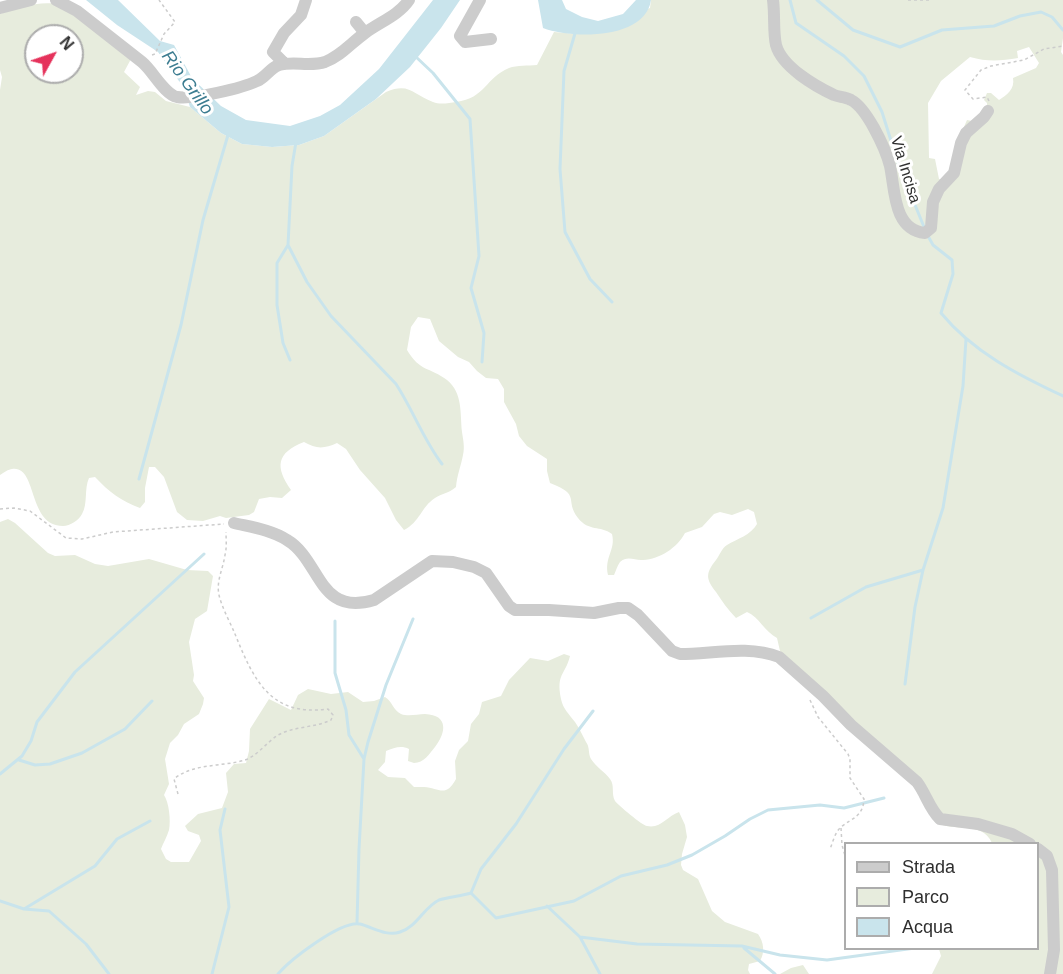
<!DOCTYPE html>
<style>
body{margin:0}
#map{position:relative;width:1063px;height:974px;overflow:hidden;background:#fff;font-family:Arial,sans-serif}
canvas{display:block}
.legend{position:absolute;left:844px;top:842px;width:195px;height:108px;box-sizing:border-box;background:#fff;border:2px solid #acacac;margin:0;padding:8px 10px;list-style:none;font-size:18px;color:#2f2f2f}
.legend li{display:flex;align-items:center;gap:12px;height:30px}
.legend b{width:30px;border:2px solid #acacac}
.north{position:absolute;left:24px;top:24px;width:60px;height:60px;box-sizing:border-box;background:#fff;border:2px solid #acacac;border-radius:50%;rotate:50deg;font-size:16px;font-weight:700;line-height:24px;text-align:center;color:#2f2f2f}
.north::after{content:'';display:block;margin:auto;width:21px;height:27px;background:#e5325b;clip-path:polygon(50% 0,100% 100%,50% 72%,0 100%)}
</style>
<div id="map">
<canvas width="1063" height="974"></canvas>
<ul class="legend">
<li><b style="height:8px;background:#ccc"></b>Strada</li>
<li><b style="height:16px;background:#e7ecdd"></b>Parco</li>
<li><b style="height:16px;background:#c9e4ec"></b>Acqua</li>
</ul>
<div class="north">N</div>
</div>
<script>
const ctx = document.querySelector('canvas').getContext('2d');
ctx.lineJoin = 'round';
function fillPath(path, color) { ctx.fillStyle = color; ctx.fill(path, 'evenodd'); }
function strokePath(path, color, width, dash) { ctx.strokeStyle = color; ctx.lineWidth = width; ctx.lineCap = dash ? 'butt' : 'round'; ctx.setLineDash(dash || []); ctx.stroke(path); }
function label(font, color, halo, rows, align = 'center') {
  ctx.font = font + ' Arial,sans-serif'; ctx.lineWidth = 6; ctx.setLineDash([]); ctx.textBaseline = 'middle'; ctx.strokeStyle = halo; ctx.fillStyle = color; for (const [text, x, y, turn = 0] of rows) {
    ctx.save(); ctx.translate(x, y); ctx.rotate((+turn || 0) * Math.PI / 180); ctx.textAlign = isNaN(turn) ? turn : align; if (halo) ctx.strokeText(text, 0, 0); ctx.fillText(text, 0, 0); ctx.restore();
  }
}
fillPath(new Path2D(`
 M 651,0 L 1063,0 L 1063,38 L 1061,52 L 1063,55 L 1063,974 L 932,974 L 941,956 L 939,949 L 1038,948 L 1038,844 L 992,843 C 982,820 954,833 935,822 L 918,788 L 786,658 L 780,651 L 777,638 C 765,632 759,617 747,612 L 736,618 C 728,610 722,601 716,592 C 706,579 705,574 716,560 C 720,555 721,549 727,545 C 737,539 751,535 757,524 L 754,512 L 748,509 L 732,515 L 720,512 L 714,514 L 702,527 L 685,533 C 677,548 660,559 643,560 C 635,561 628,555 620,562 C 617,566 616,571 614,575 L 608,575 C 604,557 616,550 612,534 C 600,525 589,532 578,518 C 564,500 582,495 550,483 L 547,471 L 547,459 L 527,446 L 519,436 L 516,424 L 504,402 L 504,389 L 498,379 L 486,378 L 477,371 L 469,362 L 458,357 L 439,341 L 430,319 L 418,317 L 411,327 L 407,350 C 420,372 430,367 447,380 C 463,393 460,413 462,432 C 463,439 465,447 463,455 C 461,466 457,475 456,487 C 448,494 442,493 435,498 C 421,507 420,522 404,530 L 396,520 L 385,498 L 360,470 L 346,449 L 337,443 C 324,449 316,449 304,442 C 276,453 275,467 291,490 L 282,498 L 270,497 L 259,499 L 254,512 L 249,515 L 226,518 L 220,516 L 203,521 L 187,520 L 177,512 L 164,477 L 155,467 L 149,467 L 145,488 L 145,502 L 140,508 C 121,501 109,492 95,477 L 89,478 C 84,489 88,504 82,514 C 79,520 70,526 63,526 C 27,526 38,465 12,469 C 9,469 3,473 0,475 L 0,90 L 2,77 L 0,70 L 0,14 C 20,7 41,0 62,5 L 131,59 L 124,72 L 140,87 L 136,95 L 148,91 L 155,92 L 166,101 L 190,107 L 221,133 L 242,144 L 272,147 L 299,145 L 324,136 L 386,92 C 410,82 413,95 433,102 C 440,105 449,103 456,102 C 486,98 485,78 509,68 C 517,65 528,66 537,65 L 554,32 L 577,34 L 650,8 ZM 36,36 L 72,36 L 72,72 L 36,72 ZM 1029,47 L 1039,63 L 1036,68 L 1013,78 C 1015,89 1007,95 999,100 L 991,93 L 987,93 L 984,100 L 987,103 L 987,118 L 982,123 L 967,120 L 960,136 L 946,180 L 939,179 L 935,159 L 929,158 L 928,103 L 941,81 L 970,57 C 987,62 1001,61 1018,58 L 1017,51 Z
 M 8,519 L 15,523 L 48,553 L 55,556 L 75,555 L 95,564 L 108,566 L 149,559 L 187,570 L 208,571 L 213,576 L 207,611 L 195,619 L 189,642 L 194,675 L 193,681 L 204,698 L 203,704 L 199,714 L 184,724 L 178,735 L 170,743 L 165,759 L 169,784 L 164,795 C 169,802 171,821 169,830 C 167,837 163,843 161,849 L 166,859 L 171,862 L 189,862 L 201,841 L 199,835 L 188,831 L 185,826 L 198,814 L 222,808 L 228,792 L 226,773 L 234,764 L 246,763 L 249,751 L 250,729 L 269,699 L 291,710 L 298,695 L 308,689 L 331,694 L 348,692 L 363,702 L 374,701 L 385,697 C 392,701 393,710 401,714 C 409,717 417,714 425,714 C 449,715 446,733 435,747 C 429,754 424,763 414,763 L 408,761 L 409,749 C 401,745 394,748 386,751 L 385,762 L 378,770 L 388,777 L 405,778 L 414,787 C 417,787 421,787 424,787 C 439,788 446,798 456,779 L 455,761 L 459,750 L 468,741 L 471,724 L 479,714 L 482,702 L 501,696 L 509,680 L 530,658 L 548,661 L 564,654 L 570,656 C 565,676 556,673 561,699 C 563,709 569,714 575,722 C 579,728 583,736 586,742 C 590,747 588,754 591,759 C 596,767 605,772 610,779 C 615,785 611,794 615,801 C 618,805 643,826 647,826 C 661,829 667,816 679,812 L 685,825 L 687,837 L 682,854 L 681,865 L 683,870 L 698,879 L 712,911 L 725,922 L 758,934 C 764,942 765,953 760,961 L 749,964 L 748,970 L 750,974 L 0,974 L 0,522 Z
 M 803,965 L 809,974 L 780,974 L 791,968 Z`), '#e7ecdd');
fillPath(new Path2D(`
 M 86,0 L 118,0 L 160,41 L 174,45 L 192,78 L 221,106 L 246,120 L 290,126 L 320,116 L 340,105 L 379,69 L 433,0 L 460,0 L 441,28 L 410,67 L 376,99 L 324,136 L 299,145 L 272,147 L 242,144 L 221,133 L 190,107 L 184,88 L 158,52 L 117,25 Z
 M 538,0 L 562,0 L 566,9 L 582,17 L 598,21 L 623,14 L 636,0 L 651,0 C 645,40 572,39 543,28 Z`), '#c9e4ec');
strokePath(new Path2D(`
 M 790,0 L 796,23 L 844,56 L 864,76 L 882,112 L 898,163 L 924,227
 M 817,0 L 853,30 L 900,47 L 942,30 L 994,26 L 1020,16 L 1041,12 L 1052,17 L 1063,30
 M 576,30 L 564,71 L 560,169 L 565,232 L 590,279 L 612,302
 M 415,56 L 433,73 L 470,119 L 479,256 L 471,288 L 484,333 L 482,362
 M 296,142 L 292,166 L 288,245 L 307,282 L 331,316 L 396,384 C 413,410 423,439 442,464
 M 928,236 L 933,245 L 952,260 L 953,274 L 941,313 C 973,352 1018,375 1063,396
 M 288,245 L 277,263 L 277,305 L 283,343 L 290,360
 M 139,479 L 181,325 L 203,220 L 228,135
 M 811,618 L 866,587 L 923,570
 M 335,621 L 335,673 L 346,710 L 349,735 L 364,759
 M 905,684 L 915,607 L 923,570 L 943,508 L 963,386 L 966,339
 M 19,760 L 35,765 L 50,764 L 82,753 L 125,729 L 152,701
 M 0,774 L 22,756 L 31,741 L 37,722 L 75,672 L 204,554
 M 471,893 L 481,869 L 516,824 L 564,749 L 593,711
 M 0,901 L 24,909 L 49,911 L 86,944 L 109,974
 M 547,906 L 580,937 L 600,974
 M 24,909 L 95,866 L 117,839 L 150,821
 M 357,923 L 359,849 L 364,759 L 368,742 L 386,685 L 413,619
 M 580,937 L 637,944 L 742,946 L 780,955 L 827,960 L 915,948
 M 744,948 L 775,974
 M 212,974 L 229,907 L 220,830 L 225,809
 M 278,974 C 290,960 341,920 360,924 C 372,927 387,937 400,932 C 417,927 424,907 439,900 C 447,897 462,896 471,893 L 496,918 L 574,901 L 621,876 L 667,865 L 692,855 L 725,836 L 750,819 L 768,810 L 820,805 L 844,808 L 884,798`), '#c9e4ec', 3);
strokePath(new Path2D(`
 M 908,0 L 932,0
 M 152,55 L 155,54 L 164,34 L 175,22 L 159,0
 M 989,101 L 987,97 L 973,99 L 965,90 L 981,70 L 991,66 L 1024,60 L 1044,49 L 1063,46
 M 0,509 L 14,508 L 30,511 L 66,538 L 82,539 L 113,532 L 224,524
 M 810,700 L 818,717 L 848,754 L 850,759 L 850,778 L 864,799 C 863,817 852,818 841,827 C 835,832 833,842 830,849
 M 178,794 L 174,779 C 193,763 222,767 245,760 C 257,756 267,742 278,735 C 295,726 314,728 331,720 L 333,715 L 328,709 C 271,717 254,681 235,634 C 230,622 222,608 219,595 C 216,581 223,569 225,555 C 227,547 226,540 226,532
 M 841,828 L 842,845 L 846,859`), '#ccc', 1.5, [3, 3]);
strokePath(new Path2D(`
 M 56,0 L 77,11 L 142,62 C 153,71 164,94 177,97 C 192,100 243,88 257,81 C 266,77 270,68 279,65 C 294,61 310,67 325,62 C 341,56 351,43 365,33 C 380,22 399,15 409,0
 M 480,0 L 460,36 L 465,42 L 491,39
 M 773,0 C 775,15 773,31 776,45 C 782,67 815,86 834,95 C 839,97 846,97 851,100 C 861,105 869,119 874,128 C 880,139 887,154 890,166 C 895,189 893,230 925,233 L 931,228 L 933,202 L 939,189 L 954,173 L 961,143 L 966,133 L 984,117 L 988,111
 M 0,8 L 31,0
 M 356,22 L 365,33
 M 285,64 L 273,52 L 284,33 L 301,15 L 306,0
 M 234,523 C 251,527 272,530 287,540 C 321,560 318,617 374,600 L 432,561 L 453,562 L 474,567 L 486,573 L 509,606 L 515,610 L 549,610 L 594,613 L 619,608 L 628,608 L 638,615 L 672,651 L 680,654 C 712,654 748,645 779,657 L 823,696 L 851,725 L 917,782 C 926,794 929,808 940,819 L 978,824 L 1012,834 L 1030,844
 M 1038,849 L 1047,856 L 1052,870 L 1054,950 L 1050,974`), '#ccc', 12);
label('16px', '#2f2f2f', '#fff', [
 ["Via Incisa",905,170,73]
]);
label('italic 18px', '#3d7d91', '#fff', [
 ["Rio Grillo",187,83,54]
]);
</script>
